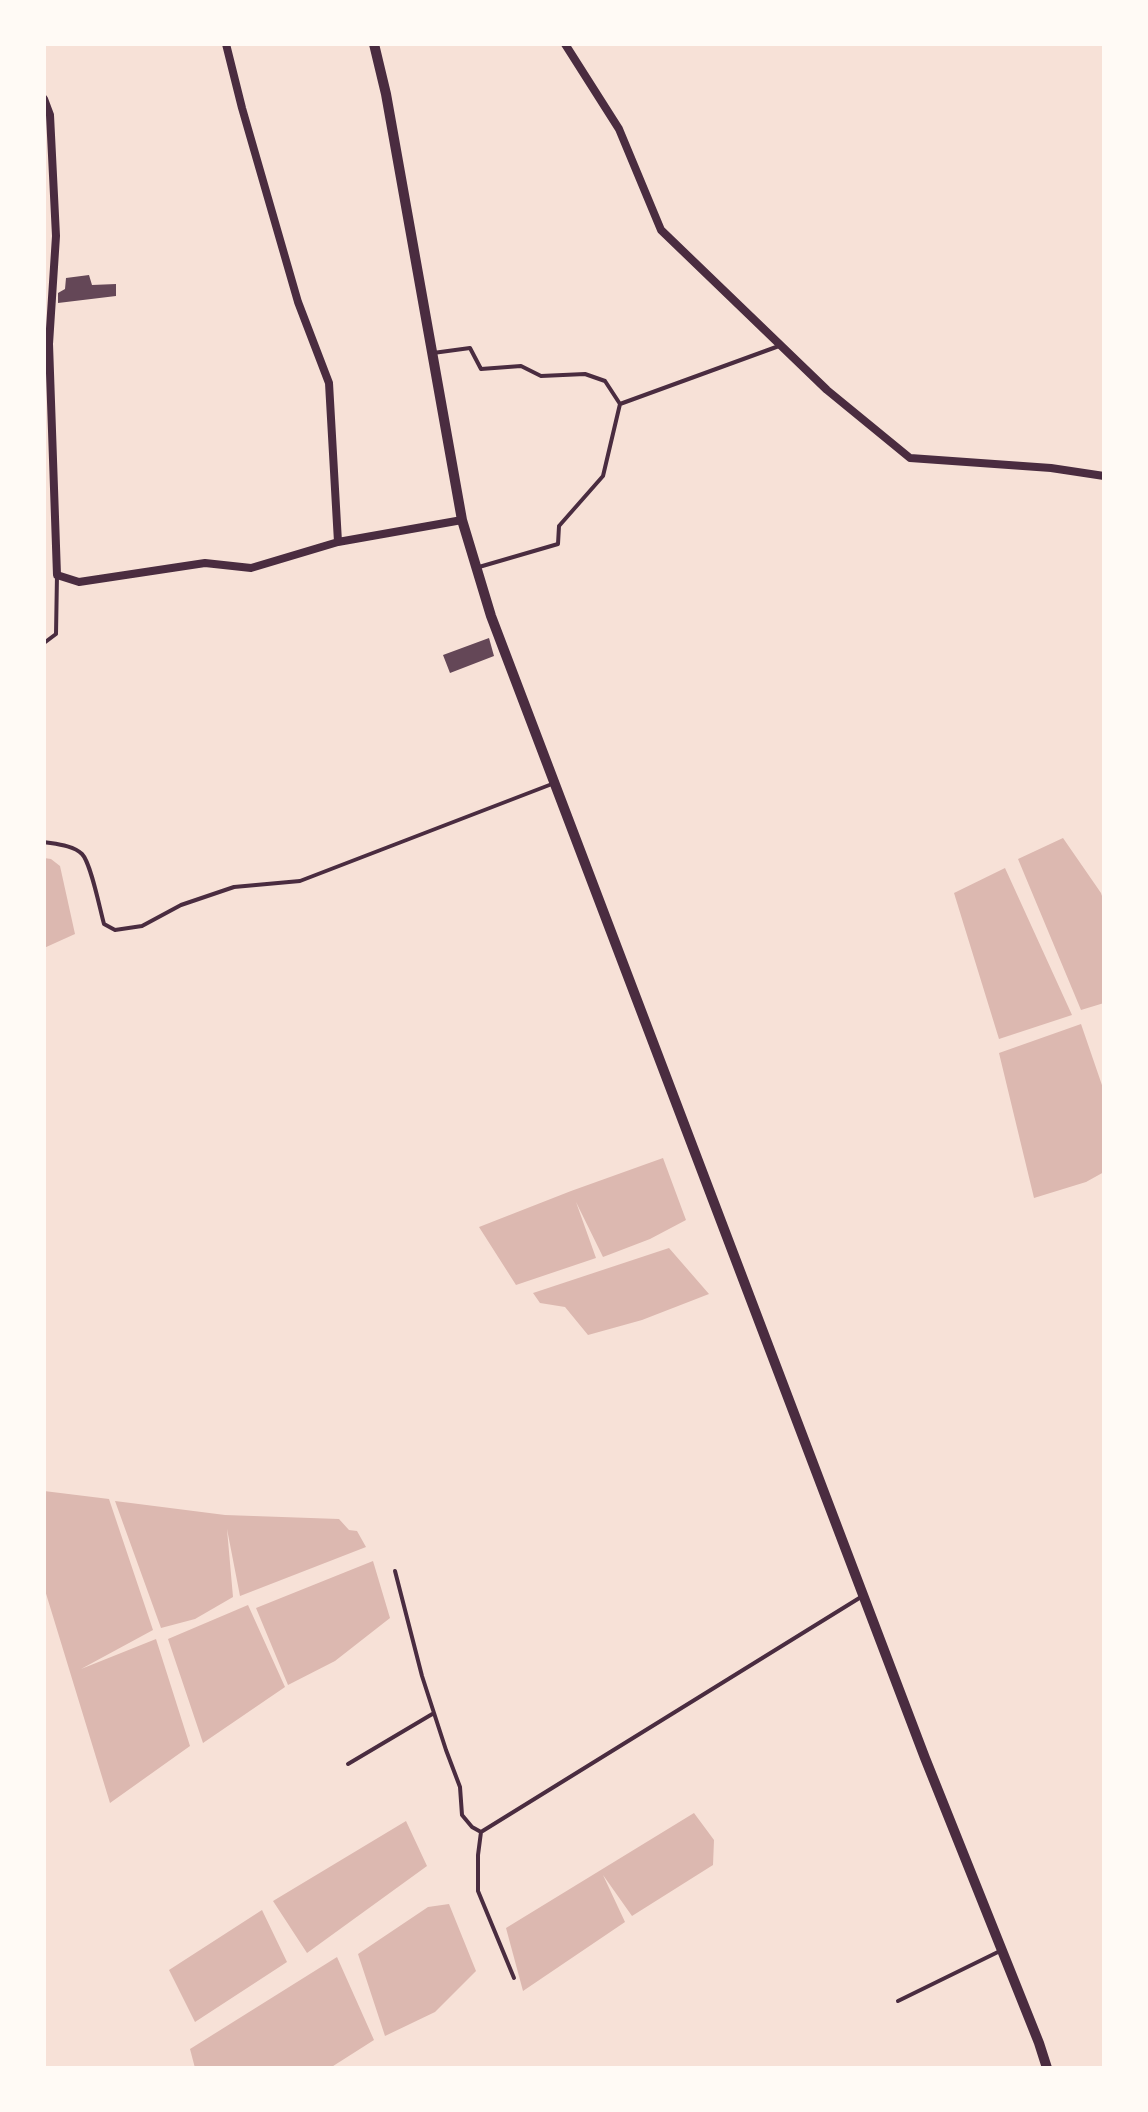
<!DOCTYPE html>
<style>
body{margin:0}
#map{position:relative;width:1148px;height:2112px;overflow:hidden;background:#f7e1d7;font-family:Inter,sans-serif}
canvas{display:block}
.frame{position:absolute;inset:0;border:46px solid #fffaf5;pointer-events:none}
</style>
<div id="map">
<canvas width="1148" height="2112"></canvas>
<div class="frame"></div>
</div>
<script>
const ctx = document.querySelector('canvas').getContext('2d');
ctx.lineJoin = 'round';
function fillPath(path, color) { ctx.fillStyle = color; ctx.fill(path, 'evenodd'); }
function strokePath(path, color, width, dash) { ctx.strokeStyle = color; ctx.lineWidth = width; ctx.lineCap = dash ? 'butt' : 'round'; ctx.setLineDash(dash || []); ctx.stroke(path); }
fillPath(new Path2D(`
 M 1063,838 L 1101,893 L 1104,902 L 1104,1003 L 1081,1010 L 1018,859 Z
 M 44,858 L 51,859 L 60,866 L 75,934 L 44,948 Z
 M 1005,868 L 1072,1015 L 999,1039 L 954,893 Z
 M 1081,1024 L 1104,1091 L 1104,1172 L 1086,1182 L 1034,1198 L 999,1053 Z
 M 663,1158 L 686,1220 L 650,1239 L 603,1257 L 576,1202 L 596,1258 L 516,1285 L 479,1227 L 571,1191 Z
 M 669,1248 L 709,1294 L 642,1320 L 588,1335 L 565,1307 L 540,1303 L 533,1293 Z
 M 44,1491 L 109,1499 L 153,1630 L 81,1669 L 156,1639 L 190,1746 L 110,1803 L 44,1587 Z
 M 115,1501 L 225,1515 L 339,1519 L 349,1530 L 357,1531 L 366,1547 L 240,1596 L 227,1529 L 233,1597 L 195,1619 L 161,1628 Z
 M 373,1561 L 390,1618 L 335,1661 L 288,1685 L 256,1608 Z
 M 248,1605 L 285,1687 L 203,1743 L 168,1639 Z
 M 694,1813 L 714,1840 L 713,1865 L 632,1916 L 603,1875 L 625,1922 L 523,1991 L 506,1928 Z
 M 406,1821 L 427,1866 L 307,1953 L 273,1901 Z
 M 449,1904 L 476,1971 L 435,2012 L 385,2036 L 358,1954 L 428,1907 Z
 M 262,1910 L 287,1962 L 195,2022 L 169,1970 Z
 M 337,1957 L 374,2040 L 330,2068 L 195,2068 L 190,2049 Z`), '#dcb8b0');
fillPath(new Path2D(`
 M 89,275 L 92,285 L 116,284 L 116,296 L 58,303 L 58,293 L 65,289 L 66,278 Z
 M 489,638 L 494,656 L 450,673 L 443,655 Z`), '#644757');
strokePath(new Path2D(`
 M 433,353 L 470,348 L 481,369 L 521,366 L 541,376 L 585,374 L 605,381 L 620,404
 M 479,567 L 558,544 L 559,526 L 603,476 L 620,404 L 779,346
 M 44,643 L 56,634 L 57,575
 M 44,842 C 55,844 73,845 82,854 C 91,863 100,910 104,924 L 115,930 L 142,926 L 181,905 L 234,887 L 300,881 L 552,784
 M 395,1571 L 422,1676 L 446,1750 L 460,1787 L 462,1815 L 472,1827 L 481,1832 L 478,1855 L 478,1891 L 514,1978
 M 348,1764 L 434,1713
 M 481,1832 L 861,1597
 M 898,2001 L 1000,1951`), '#4a2c40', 4);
strokePath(new Path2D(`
 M 226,44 L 242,108 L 298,302 L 329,383 L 338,542
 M 565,44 L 619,129 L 661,230 L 827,390 L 910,458 L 1051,468 L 1104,476
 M 44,99 L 50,115 L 56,236 L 49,344 L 57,575 L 79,582 L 205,563 L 251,568 L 338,542 L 462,520`), '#4a2c40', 8);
strokePath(new Path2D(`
 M 374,44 L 386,94 L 462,520 L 491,616 L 925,1758 L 1039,2043 L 1047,2068`), '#4a2c40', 10);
</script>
